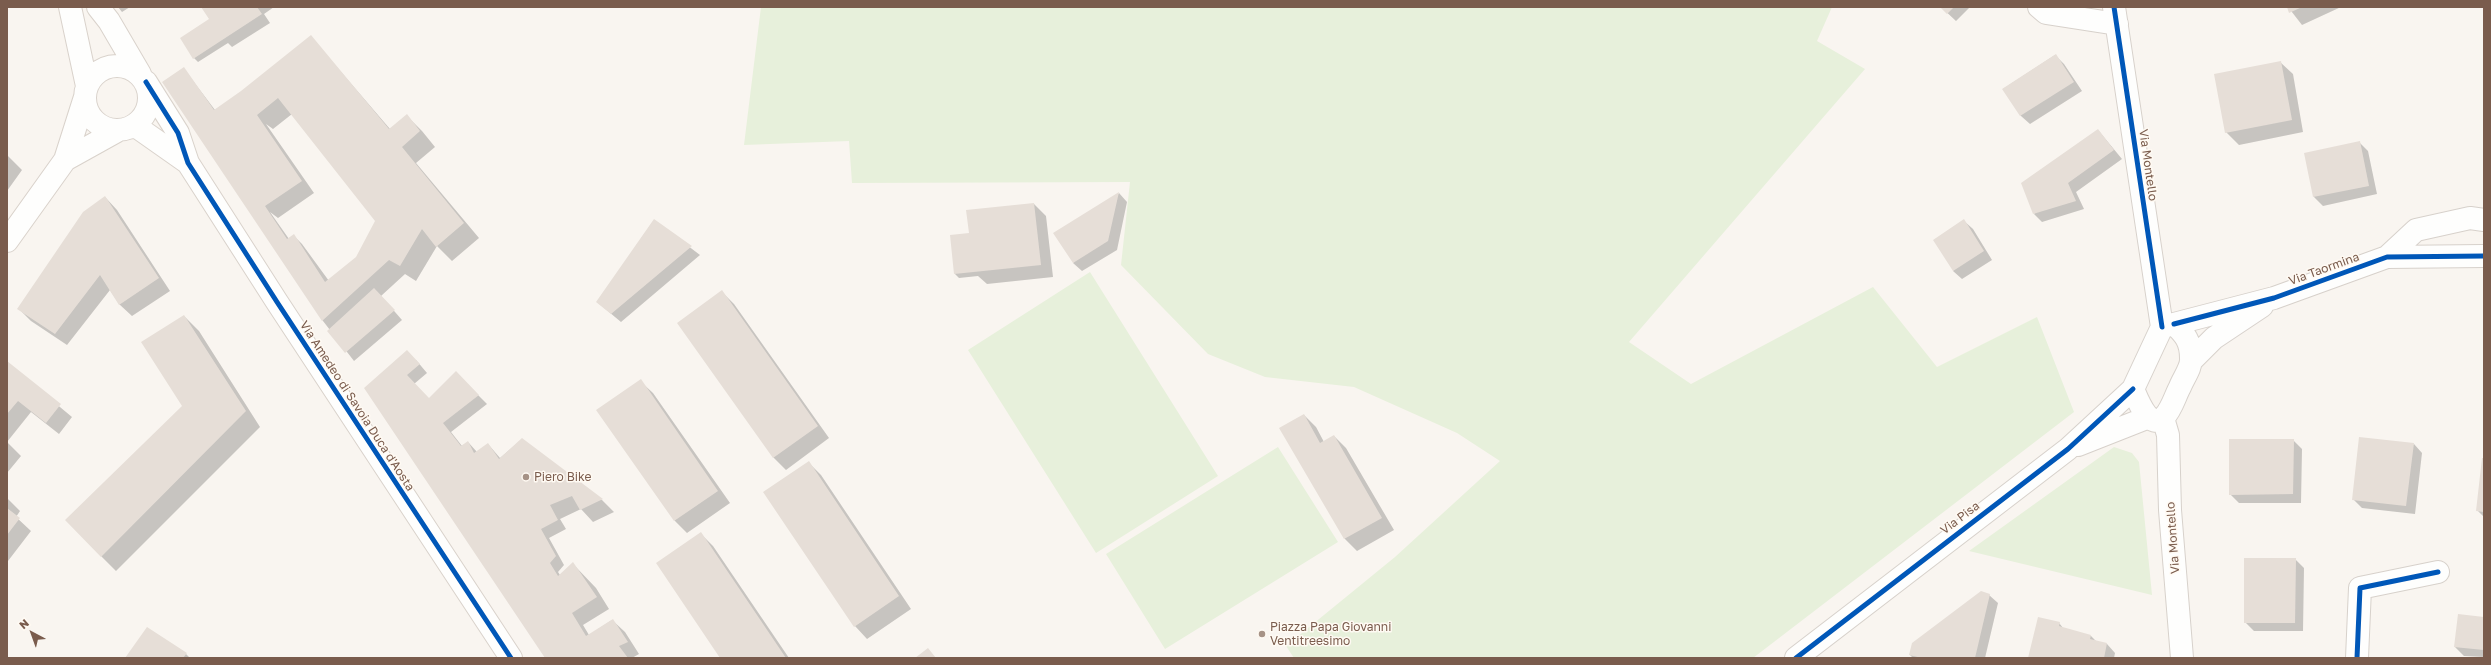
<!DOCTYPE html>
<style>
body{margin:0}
#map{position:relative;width:2491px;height:665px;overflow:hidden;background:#f9f5f0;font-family:"Golos Text",sans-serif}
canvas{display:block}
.frame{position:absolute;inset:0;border:8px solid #7a5c4d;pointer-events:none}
.north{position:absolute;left:12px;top:613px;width:40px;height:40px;-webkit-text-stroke:3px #fffaf3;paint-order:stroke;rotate:319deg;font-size:11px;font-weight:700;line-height:16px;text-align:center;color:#7a5c4d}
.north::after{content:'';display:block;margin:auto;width:14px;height:18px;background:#7a5c4d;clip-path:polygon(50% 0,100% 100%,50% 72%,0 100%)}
</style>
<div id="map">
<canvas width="2491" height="665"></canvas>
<div class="frame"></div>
<div class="north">N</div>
</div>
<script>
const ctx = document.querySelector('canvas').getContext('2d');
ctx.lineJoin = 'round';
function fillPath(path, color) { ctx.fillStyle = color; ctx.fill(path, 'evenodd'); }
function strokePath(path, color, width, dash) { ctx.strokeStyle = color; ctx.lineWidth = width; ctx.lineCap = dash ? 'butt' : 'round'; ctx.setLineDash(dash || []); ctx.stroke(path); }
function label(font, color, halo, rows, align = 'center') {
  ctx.font = font + ' "Golos Text",sans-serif'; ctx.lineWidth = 3; ctx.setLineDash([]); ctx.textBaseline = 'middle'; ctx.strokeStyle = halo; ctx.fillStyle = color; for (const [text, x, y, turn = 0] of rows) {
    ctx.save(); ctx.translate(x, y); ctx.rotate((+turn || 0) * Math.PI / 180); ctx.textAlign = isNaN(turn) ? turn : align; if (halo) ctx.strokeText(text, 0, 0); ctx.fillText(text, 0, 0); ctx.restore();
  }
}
fillPath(new Path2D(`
 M 761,7 L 1832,7 L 1817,41 L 1865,69 L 1629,342 L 1691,384 L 1873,287 L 1937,367 L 2037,317 L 2074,412 L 1753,658 L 1294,658 L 1286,646 L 1395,557 L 1500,461 L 1457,433 L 1354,387 L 1265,377 L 1208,354 L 1121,265 L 1130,182 L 852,183 L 849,141 L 744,145 Z
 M 1090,272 L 1218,476 L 1096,553 L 968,350 Z
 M 1278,447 L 1338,542 L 1165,649 L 1106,554 Z
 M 2114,447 L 2132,453 L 2139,462 L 2152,595 L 1969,551 Z`), '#e7f0db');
fillPath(new Path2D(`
 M 118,7 L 130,7 L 122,12 Z
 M 203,7 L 274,7 L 264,14 L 270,23 L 232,47 L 228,43 L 198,62 L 194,58 L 212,24 Z
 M 1941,7 L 1970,7 L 1956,21 Z
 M 2288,7 L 2341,7 L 2302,25 Z
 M 311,37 L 390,129 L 407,116 L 422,131 L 435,147 L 416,163 L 479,238 L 452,261 L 437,246 L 416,281 L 405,274 L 381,296 L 402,320 L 354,361 L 323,321 L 303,289 L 184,69 L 215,110 L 242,92 ZM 292,114 L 376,221 L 357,257 L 329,281 L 302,244 L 294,236 L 289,239 L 270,212 L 278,218 L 314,193 L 266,124 L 273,129 Z
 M 2055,55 L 2064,64 L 2082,91 L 2030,124 L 2021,116 L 2003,89 Z
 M 2280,62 L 2293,74 L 2303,132 L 2239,145 L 2226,132 Z
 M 2098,130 L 2122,159 L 2076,192 L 2084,209 L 2042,222 L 2034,214 Z
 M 2359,142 L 2368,151 L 2377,194 L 2323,206 L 2314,197 L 2306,154 Z
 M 7,155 L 22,170 L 7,191 Z
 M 1119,193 L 1127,202 L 1117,250 L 1082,271 L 1073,263 Z
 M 105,197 L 117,210 L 170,291 L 132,316 L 119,304 L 110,290 L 67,345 L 31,321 L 19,309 Z
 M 1034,204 L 1046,216 L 1053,277 L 987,284 L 978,276 L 959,278 L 955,274 L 951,236 L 970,234 Z
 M 654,220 L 700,255 L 621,322 L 597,302 Z
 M 1964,221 L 1973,229 L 1992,260 L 1962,279 L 1953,271 Z
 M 722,292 L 734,304 L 829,438 L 786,470 L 773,457 Z
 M 184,316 L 199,331 L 260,427 L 116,571 L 101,556 L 184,406 Z
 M 416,360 L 427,373 L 414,384 L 429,399 L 456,373 L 487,404 L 451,432 L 462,446 L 468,442 L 477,452 L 488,444 L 500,458 L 522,439 L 602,500 L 614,512 L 593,522 L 581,509 L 560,519 L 566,529 L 549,538 L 564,565 L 558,572 L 560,575 L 573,564 L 596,588 L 609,609 L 583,625 L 589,635 L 612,620 L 625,632 L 639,654 L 632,658 L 546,658 L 365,388 Z
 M 7,363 L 72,417 L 59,434 L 31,412 L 7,442 Z
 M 640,381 L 653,393 L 730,503 L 687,533 L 675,521 L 598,411 Z
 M 1304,415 L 1316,427 L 1324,442 L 1334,436 L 1346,448 L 1394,530 L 1357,551 L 1345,539 L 1281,428 Z
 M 2293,440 L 2302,449 L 2301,503 L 2239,503 L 2230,494 Z
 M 7,442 L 21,456 L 7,473 Z
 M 2414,444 L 2422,453 L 2415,514 L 2362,508 L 2353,499 Z
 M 2484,459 L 2484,517 L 2477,510 Z
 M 808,462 L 821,475 L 911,609 L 867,639 L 855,626 Z
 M 7,498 L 20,511 L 16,517 L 31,531 L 8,561 Z
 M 701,534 L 713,546 L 789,658 L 721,658 Z
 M 2295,559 L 2304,568 L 2303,631 L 2254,631 L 2245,622 Z
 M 1989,595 L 1998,603 L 1985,658 L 1913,658 L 1910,655 Z
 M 2484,618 L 2484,657 L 2464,656 L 2455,647 Z
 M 2059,623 L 2064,629 L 2091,636 L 2097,642 L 2107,644 L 2115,653 L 2114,658 L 2029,658 Z
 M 186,654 L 190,658 L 127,658 Z`), '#0003');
fillPath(new Path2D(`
 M 201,7 L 257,7 L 262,14 L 193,59 L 180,38 L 209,19 Z
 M 1940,7 L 1954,7 L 1947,14 Z
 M 2287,7 L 2302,7 L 2289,13 Z
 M 311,35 L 389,129 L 407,114 L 420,131 L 402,147 L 464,223 L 436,247 L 422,229 L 400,266 L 389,260 L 322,321 L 162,82 L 184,67 L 214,110 L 241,91 ZM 278,98 L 375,221 L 356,257 L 325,282 L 294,234 L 287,239 L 265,206 L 302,181 L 257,115 Z
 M 2056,54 L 2074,82 L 2020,116 L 2002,89 Z
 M 2281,61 L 2292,120 L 2225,133 L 2214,74 Z
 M 2098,129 L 2114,150 L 2068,183 L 2076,201 L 2033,214 L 2021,183 Z
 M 2360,141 L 2369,186 L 2313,197 L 2304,153 Z
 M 1119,192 L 1108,241 L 1073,263 L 1053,233 Z
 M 105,196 L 159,278 L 119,305 L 100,275 L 55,334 L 17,309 L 83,212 Z
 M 1034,203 L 1041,265 L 954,274 L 950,235 L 969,233 L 966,210 Z
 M 654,219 L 692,246 L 611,314 L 596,302 Z
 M 1964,219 L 1984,251 L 1953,271 L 1933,240 Z
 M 374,288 L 395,310 L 345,353 L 327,331 Z
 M 722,290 L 818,426 L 773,458 L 677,323 Z
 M 184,315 L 246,411 L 101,557 L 65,520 L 182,406 L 141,342 Z
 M 407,350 L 420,364 L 407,375 L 429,398 L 456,371 L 479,395 L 443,423 L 461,446 L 468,441 L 474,453 L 488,443 L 499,459 L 522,438 L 603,499 L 580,510 L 572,496 L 550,505 L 558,520 L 541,529 L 556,556 L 550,563 L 558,576 L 573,562 L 597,597 L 572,613 L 586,636 L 613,619 L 628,642 L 619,646 L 628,658 L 545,658 L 364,388 Z
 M 7,361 L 61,404 L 46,423 L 18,401 L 7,414 Z
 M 641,379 L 718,491 L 674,521 L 596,410 Z
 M 1304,414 L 1320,443 L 1334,435 L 1382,518 L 1344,539 L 1279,428 Z
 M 2359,437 L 2414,443 L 2406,506 L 2352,500 Z
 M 2229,439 L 2294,439 L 2293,494 L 2229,495 Z
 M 2482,458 L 2484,458 L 2484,512 L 2476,511 Z
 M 809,461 L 899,596 L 854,627 L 763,492 Z
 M 7,508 L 20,518 L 7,535 Z
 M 701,532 L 786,658 L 720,658 L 656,563 Z
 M 2244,558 L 2296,558 L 2295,623 L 2244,623 Z
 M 1981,591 L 1990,594 L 1975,658 L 1922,658 L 1909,655 L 1912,643 Z
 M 2458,614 L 2484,617 L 2484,650 L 2454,647 Z
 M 2038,617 L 2060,622 L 2059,626 L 2091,635 L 2090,639 L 2107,643 L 2104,658 L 2028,658 Z
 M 147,627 L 187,653 L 183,658 L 125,658 Z
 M 928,648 L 936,658 L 915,658 Z`), '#e6ded7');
const street = new Path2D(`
 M 2039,7 L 2046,13 L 2117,24
 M 2114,7 L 2162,327
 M 2387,257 L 2416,230 L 2470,218 L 2484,220
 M 2174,324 L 2274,298 L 2387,257 L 2484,256
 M 2174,324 C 2185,334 2191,342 2191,358 C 2192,367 2183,379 2180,387 C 2175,396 2172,409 2164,417 C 2149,432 2137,398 2133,389 L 2162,327 Z
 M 2192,360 L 2214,338 L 2262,306
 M 2163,418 L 2168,435 L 2170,510 L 2182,658
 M 2078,445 L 2149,417
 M 1796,658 L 2068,449 L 2133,389
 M 2357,658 L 2360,588 L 2438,572`);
const secondary = new Path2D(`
 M 70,7 L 87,86
 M 98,7 L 109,21 L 140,74
 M85 98a32 32 0 1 1 64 0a32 32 0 1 1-64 0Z
 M 146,82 L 178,133 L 188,163 L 277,302 L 511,658
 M 134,125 L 188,163
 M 65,160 L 119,130
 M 7,241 L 65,160 L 85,97`);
strokePath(street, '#d7d1cb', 24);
strokePath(secondary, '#d9d2cb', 24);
strokePath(street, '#fefefd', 22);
strokePath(secondary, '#fefefd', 22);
strokePath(new Path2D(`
 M 2114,7 L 2162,327
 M 146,82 L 178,133 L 188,163 L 277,302 L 511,658
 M 2174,324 L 2274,298 L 2387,257 L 2484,256
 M 1796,658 L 2068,449 L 2133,389
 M 2357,658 L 2360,588 L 2438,572`), '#0057b8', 5);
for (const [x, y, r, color] of [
 [526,477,4,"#a69286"],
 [1262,634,4,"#a69286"]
]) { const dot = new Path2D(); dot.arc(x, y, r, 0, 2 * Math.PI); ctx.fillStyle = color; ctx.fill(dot); strokePath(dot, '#fffaf3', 1.5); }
label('12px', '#7a5c4d', '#fffaf3', [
 ["Via Montello",2148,165,82],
 ["Via Taormina",2324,269,-20],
 ["Via Amedeo di Savoia Duca d'Aosta",357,406,57],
 ["Via Pisa",1960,518,-37],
 ["Via Montello",2173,538,-94]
]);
label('12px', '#7a5c4d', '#fffaf3', [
 ["Piero Bike",534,477],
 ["Piazza Papa Giovanni",1270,627],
 ["Ventitreesimo",1270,641]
], 'left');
</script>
